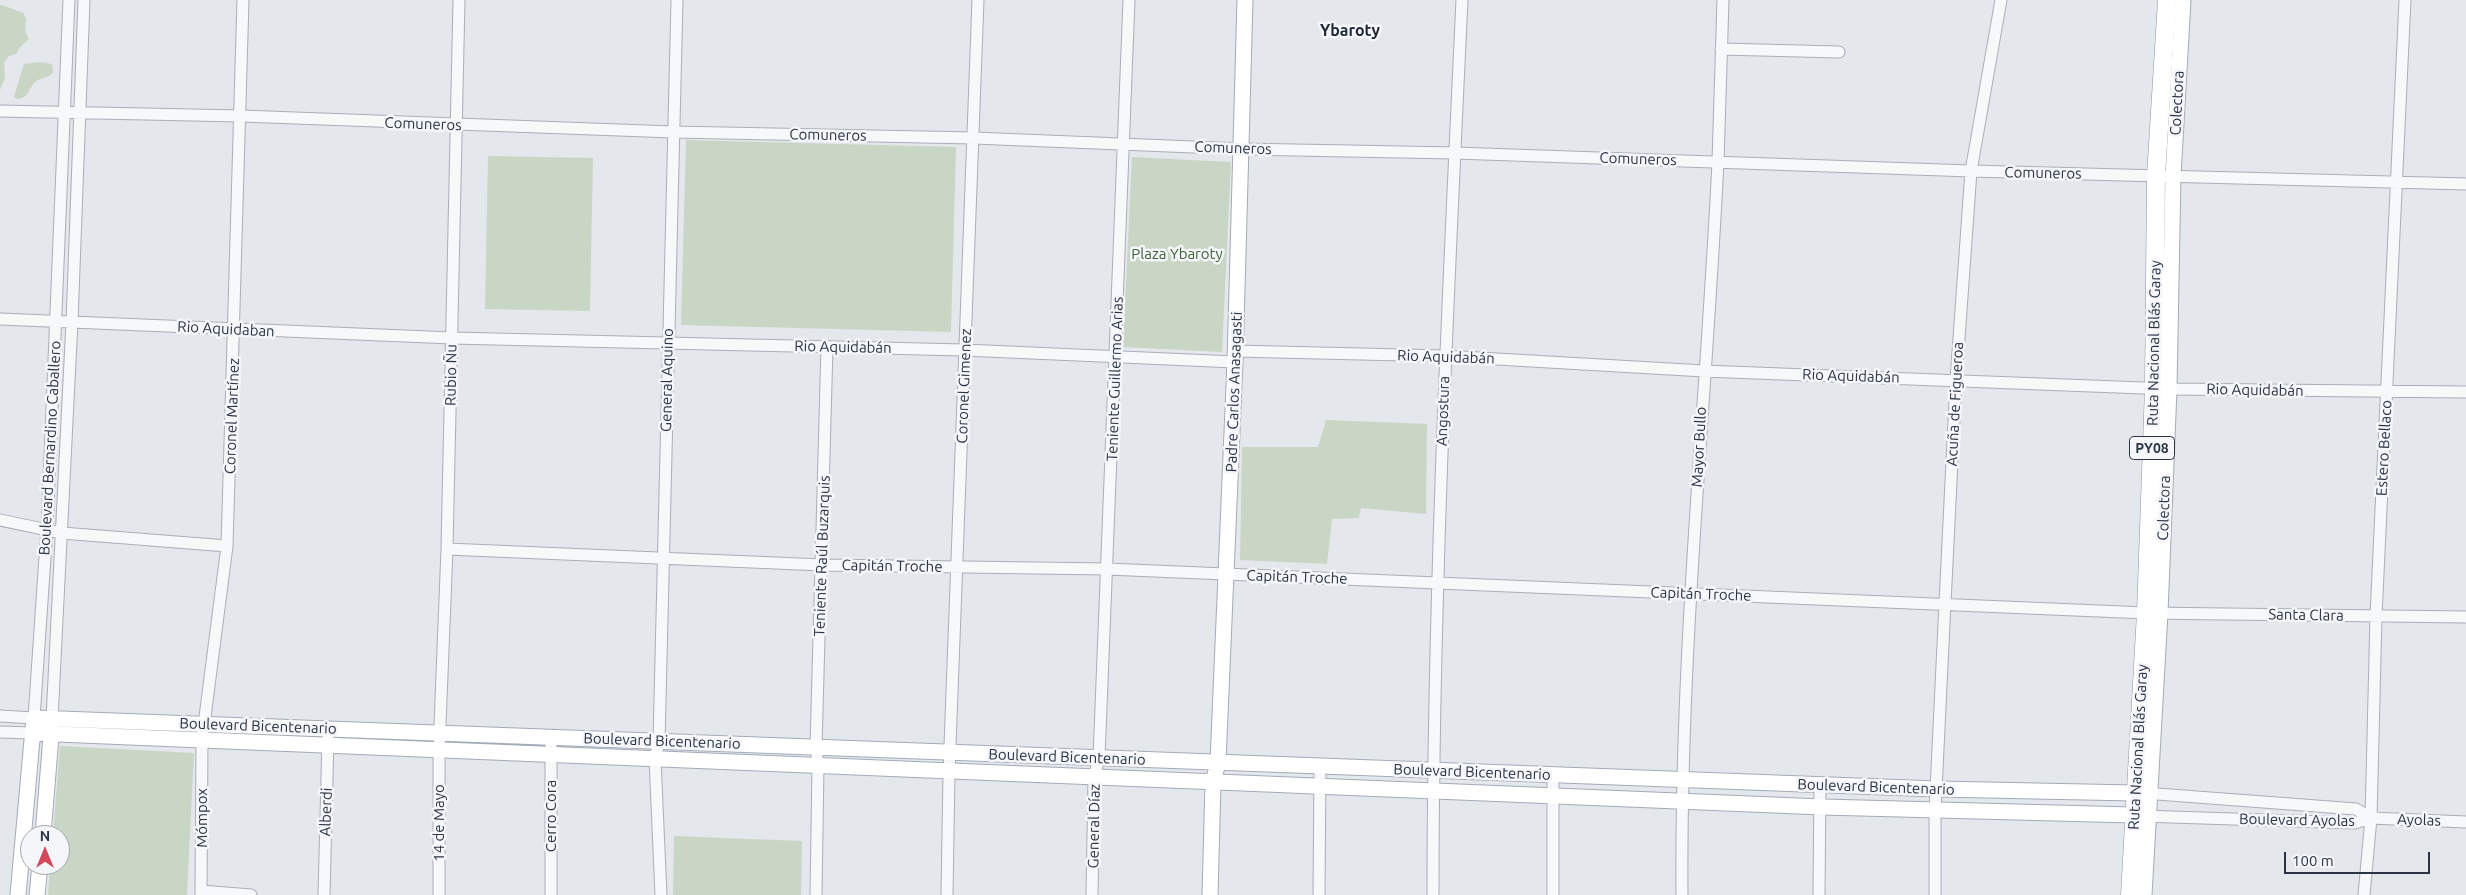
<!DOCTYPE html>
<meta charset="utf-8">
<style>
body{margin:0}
#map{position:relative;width:2466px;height:895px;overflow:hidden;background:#e4e7ec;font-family:Ubuntu,sans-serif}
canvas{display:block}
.north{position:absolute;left:20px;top:825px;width:50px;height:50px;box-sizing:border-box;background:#f4f6f9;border:1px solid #a4a8b1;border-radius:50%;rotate:0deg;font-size:14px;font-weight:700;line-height:20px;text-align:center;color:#2b3445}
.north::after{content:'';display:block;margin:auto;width:18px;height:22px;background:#d1495b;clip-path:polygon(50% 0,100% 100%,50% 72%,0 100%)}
.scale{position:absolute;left:2284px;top:852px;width:146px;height:22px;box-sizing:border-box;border:2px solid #2b3445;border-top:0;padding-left:6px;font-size:15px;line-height:18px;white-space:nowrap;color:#2b3445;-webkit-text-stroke:4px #f4f6f9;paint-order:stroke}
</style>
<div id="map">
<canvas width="2466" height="895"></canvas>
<div class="north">N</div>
<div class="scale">100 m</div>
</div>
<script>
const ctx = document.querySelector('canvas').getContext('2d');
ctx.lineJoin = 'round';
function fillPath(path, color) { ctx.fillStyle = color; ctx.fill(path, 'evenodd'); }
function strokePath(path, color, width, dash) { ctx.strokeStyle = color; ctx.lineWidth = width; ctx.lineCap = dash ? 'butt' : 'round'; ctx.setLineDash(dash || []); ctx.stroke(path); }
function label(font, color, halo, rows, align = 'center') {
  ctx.font = font + ' Ubuntu,sans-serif'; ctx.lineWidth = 5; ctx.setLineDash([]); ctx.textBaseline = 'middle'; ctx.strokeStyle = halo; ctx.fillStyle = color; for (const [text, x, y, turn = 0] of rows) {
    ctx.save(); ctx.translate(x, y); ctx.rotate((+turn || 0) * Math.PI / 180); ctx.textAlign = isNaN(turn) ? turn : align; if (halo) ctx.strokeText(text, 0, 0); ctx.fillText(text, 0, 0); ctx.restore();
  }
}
fillPath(new Path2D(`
 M 0,5 C 9,6 14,11 23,12 L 26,19 L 25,31 L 29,39 L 20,47 L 16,54 L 9,56 L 4,62 L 5,78 L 0,90 Z
 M 39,62 L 52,64 L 53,72 C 49,78 44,77 38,80 C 28,86 31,97 18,99 L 14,97 L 24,64 Z
 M 686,140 L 956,147 L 951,332 L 681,325 Z
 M 488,156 L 593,158 L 590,311 L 485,309 Z
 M 1132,157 L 1231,162 L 1222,352 L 1123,347 Z
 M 1326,420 L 1427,424 L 1426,514 L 1361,508 L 1359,518 L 1332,519 L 1327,564 L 1240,560 L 1242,447 L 1318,447 Z
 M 60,746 L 194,753 L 187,895 L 48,895 L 50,865 L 60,865 L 60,835 L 53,835 Z
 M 674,836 L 802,841 L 801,895 L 673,895 Z`), '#c9d6c5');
const minor = new Path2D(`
 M 1721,49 L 1839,52
 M 0,111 L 241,116 L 673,132 L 974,138 L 1242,149 L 1455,153 L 1971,171 L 2466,184
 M 0,319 L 452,338 L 964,350 L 1235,362
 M 1235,351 L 1445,356 L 1704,371 L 2169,389 L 2466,392
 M 0,520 L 62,533 L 227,546
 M 447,549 L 822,565 L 1107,569 L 2146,613 L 2466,617
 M 0,716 L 34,718 L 47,528 L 69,0
 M 52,719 L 72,322 L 84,0
 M 0,732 L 33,733
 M 1553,775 L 1553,895
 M 2144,793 L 2356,809 L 2371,818
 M 2141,816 L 2355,823 L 2371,818 L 2466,822
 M 201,891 L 251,895
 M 201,895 L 202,740 L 227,546 L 243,0
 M 324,895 L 328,738
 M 439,895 L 439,750 L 447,549 L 459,0
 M 551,895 L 551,737
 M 661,895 L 655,759 L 659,741 L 677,0
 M 816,895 L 818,766 L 816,747 L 827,347
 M 947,895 L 949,772 L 978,0
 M 1092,895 L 1094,777 L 1099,758 L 1129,0
 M 1319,895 L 1320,766
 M 1433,895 C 1433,597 1448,298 1462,0
 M 1682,895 C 1680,650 1706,406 1718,162 C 1720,108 1721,54 1723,0
 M 1819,895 L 1820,785
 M 1935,895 L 1935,811 L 1945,603 L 1956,380 L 1971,171 L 2001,0
 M 2364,895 L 2371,818 L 2376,616 L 2405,0`);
const major = new Path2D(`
 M 33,733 L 1822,807 L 2133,815
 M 43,835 L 52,724
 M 18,895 L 34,718 L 1937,789 L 2134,793
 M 37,895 L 40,865
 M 1210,895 L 1213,783 L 1218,762 L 1235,362 L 1245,0
 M 2144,895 L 2160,613 L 2169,389 L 2173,176 L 2183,0`);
const highway = new Path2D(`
 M 2130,895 L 2146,613 L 2154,388 L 2156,176 L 2167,0`);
strokePath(minor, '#a9aeb7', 13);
strokePath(major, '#a3abb8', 17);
strokePath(highway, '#8b94a3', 19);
strokePath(minor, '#f7f8fa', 11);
strokePath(major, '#fff', 15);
strokePath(highway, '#fff', 18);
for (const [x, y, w] of [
 [2152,448,45]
]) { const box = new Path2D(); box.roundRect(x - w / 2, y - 11.5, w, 23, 4); ctx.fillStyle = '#f4f6f9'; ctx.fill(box); strokePath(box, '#2b3445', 1); }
label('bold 14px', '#2b3445', null, [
 ["PY08",2152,448]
]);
label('15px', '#2b3445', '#f4f6f9', [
 ["Colectora",2177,103,-87],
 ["Comuneros",423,124,2],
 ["Comuneros",828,135,1],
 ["Comuneros",1233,148,2],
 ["Comuneros",1638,159,2],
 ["Comuneros",2043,173,1],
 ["Rio Aquidaban",226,329,3],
 ["Ruta Nacional Blás Garay",2154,343,-89],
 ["Rio Aquidabán",843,347,1],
 ["Rio Aquidabán",1446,357,2],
 ["Rubio Ñu",451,375,-89],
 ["Rio Aquidabán",1851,376,2],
 ["Teniente Guillermo Arias",1115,379,-88],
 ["General Aquino",667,380,-89],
 ["Coronel Gimenez",964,386,-88],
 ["Rio Aquidabán",2255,390,1],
 ["Padre Carlos Anasagasti",1234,392,-88],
 ["Acuña de Figueroa",1955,404,-87],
 ["Angostura",1443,411,-88],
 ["Coronel Martínez",232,416,-88],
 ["Mayor Bullo",1699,447,-87],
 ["Boulevard Bernardino Caballero",50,448,-87],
 ["Estero Bellaco",2384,448,-87],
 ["Colectora",2164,508,-88],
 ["Teniente Raúl Buzarquis",822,556,-88],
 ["Capitán Troche",892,566,1],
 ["Capitán Troche",1297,577,2],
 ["Capitán Troche",1701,594,2],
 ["Santa Clara",2306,615,1],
 ["Boulevard Bicentenario",258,726,2],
 ["Boulevard Bicentenario",662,741,2],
 ["Ruta Nacional Blás Garay",2138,747,-87],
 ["Boulevard Bicentenario",1067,757,2],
 ["Boulevard Bicentenario",1472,772,2],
 ["Boulevard Bicentenario",1876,787,2],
 ["Alberdi",326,812,-88],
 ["Cerro Cora",551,816,-90],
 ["Mómpox",202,818,-90],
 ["Boulevard Ayolas",2297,820,1],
 ["Ayolas",2419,820,2],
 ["14 de Mayo",439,823,-90],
 ["General Díaz",1094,826,-89]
]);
label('15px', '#3f6138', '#f4f6f9', [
 ["Plaza Ybaroty",1177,254]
]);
label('bold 16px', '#1d2536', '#f4f6f9', [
 ["Ybaroty",1350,31]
]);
</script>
